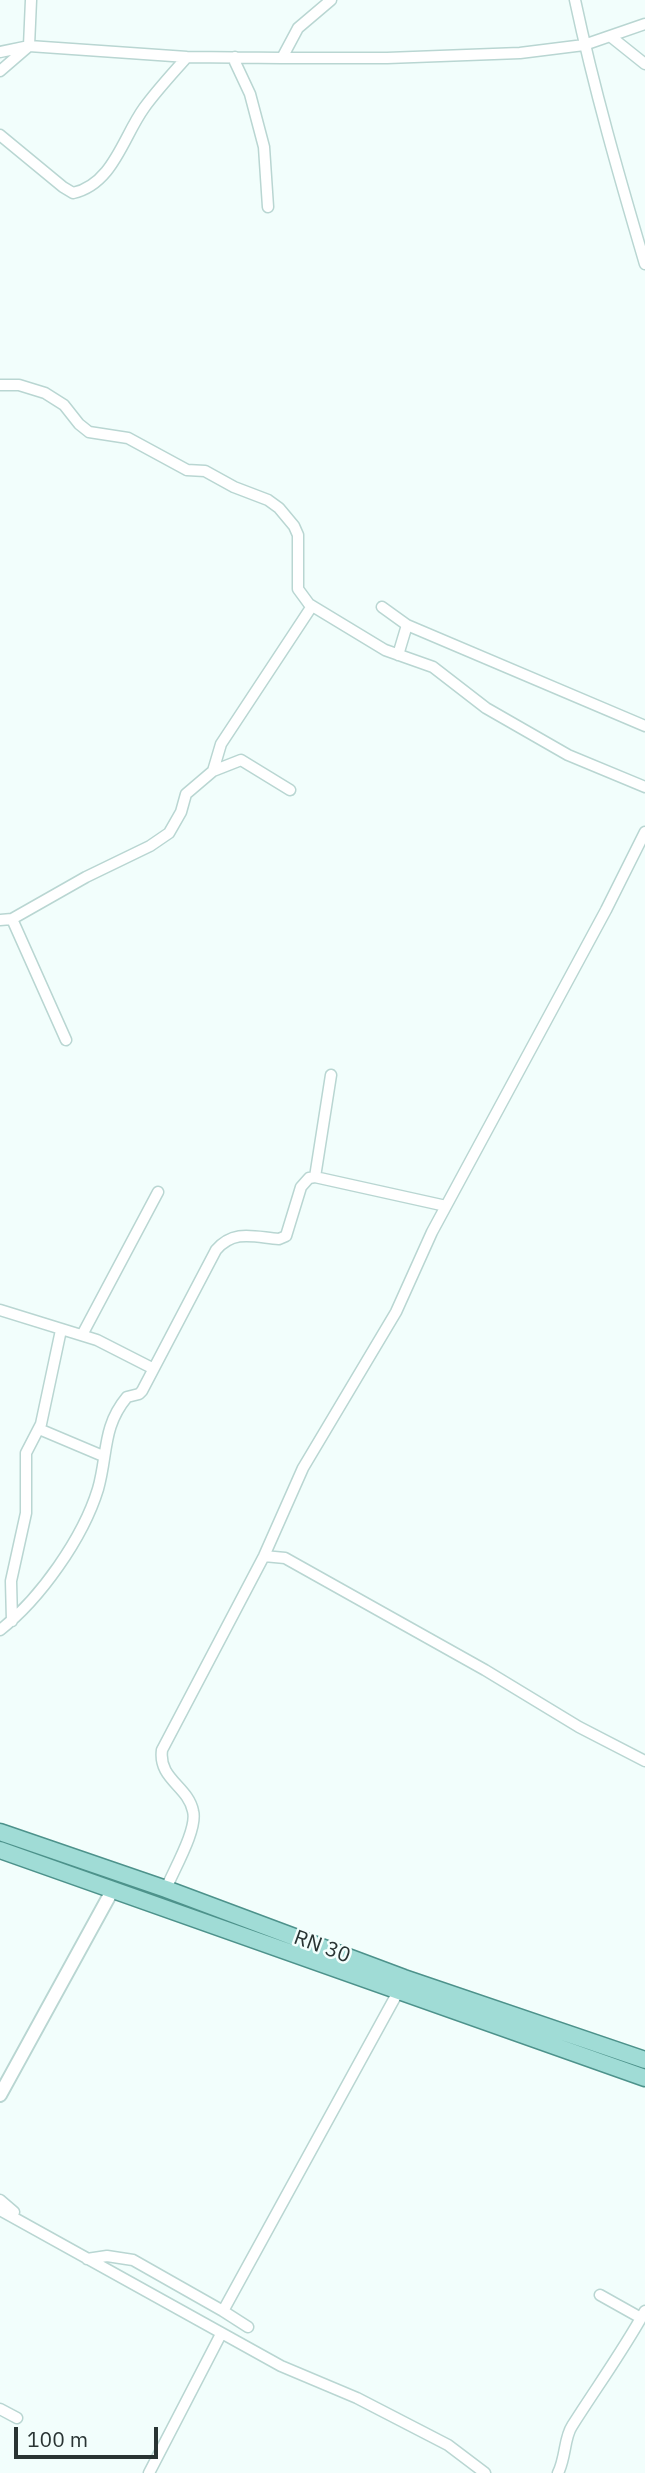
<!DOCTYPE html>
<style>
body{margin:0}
#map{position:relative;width:645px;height:2473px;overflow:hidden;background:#f2fefc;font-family:"IBM Plex Sans",sans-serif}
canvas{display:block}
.scale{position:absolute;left:14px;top:2427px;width:144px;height:32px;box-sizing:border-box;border:4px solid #293433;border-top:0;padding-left:9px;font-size:21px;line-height:24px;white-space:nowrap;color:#293433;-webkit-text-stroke:5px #f2fefc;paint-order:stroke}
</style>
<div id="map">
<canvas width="645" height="2473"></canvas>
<div class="scale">100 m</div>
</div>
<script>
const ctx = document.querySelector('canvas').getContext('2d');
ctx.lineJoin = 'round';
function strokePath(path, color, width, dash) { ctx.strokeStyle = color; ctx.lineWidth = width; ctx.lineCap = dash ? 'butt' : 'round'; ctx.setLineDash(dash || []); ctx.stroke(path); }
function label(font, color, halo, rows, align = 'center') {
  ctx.font = font + ' "IBM Plex Sans",sans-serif'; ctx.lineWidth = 5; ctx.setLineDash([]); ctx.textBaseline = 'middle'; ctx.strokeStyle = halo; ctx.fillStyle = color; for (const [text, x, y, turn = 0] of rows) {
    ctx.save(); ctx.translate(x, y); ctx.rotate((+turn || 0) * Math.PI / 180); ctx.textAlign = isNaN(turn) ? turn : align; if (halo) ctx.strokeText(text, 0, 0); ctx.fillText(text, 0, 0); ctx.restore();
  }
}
const minor = new Path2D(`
 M 575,0 C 594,89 619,176 645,264
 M 610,36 L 645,64
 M 0,52 L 29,46 L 187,57 L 282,58 L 387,58 L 520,53 L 584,45 L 645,24
 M 235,57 L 235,62 L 250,94 L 264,147 L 268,207
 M 282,58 L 298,28 L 331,0
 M 0,71 L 29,46 L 31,0
 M 0,135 L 63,187 L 73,193 C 113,184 123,137 144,108 C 157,90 173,73 187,57
 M 0,385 L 19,385 L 45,393 L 64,405 L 79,424 L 89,432 L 128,438 L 187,470 L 205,471 L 234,487 L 268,500 L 279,508 L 294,526 L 298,535 L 298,589 L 309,604 L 385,650 L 433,667 L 486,708 L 568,755 L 645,787
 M 382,607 L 407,625 L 398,655
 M 407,625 L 645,726
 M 213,771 L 241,760 L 290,790
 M 12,919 L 66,1040
 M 0,920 L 12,919 L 86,877 L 150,846 L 169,833 L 181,812 L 186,794 L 213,771 L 221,744 L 312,606
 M 315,1177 L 331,1075
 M 0,1310 L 97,1340 L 152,1368
 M 82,1335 L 158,1192
 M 39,1429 L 103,1456
 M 264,1556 L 285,1558 L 485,1670 L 579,1727 L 645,1761
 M 12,1621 L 11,1581 L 26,1513 L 26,1453 L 41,1424 L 61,1330
 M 0,1630 C 40,1599 83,1538 98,1489 C 108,1454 102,1427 127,1397 L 139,1394 L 142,1391 L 216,1250 C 234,1229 254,1237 279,1239 L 286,1236 L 301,1187 L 309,1178 L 315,1177 L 446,1206
 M 166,1889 C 173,1871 198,1829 193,1811 C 188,1786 158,1779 162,1750 L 264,1556 L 303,1468 L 396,1312 L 432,1232 L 606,910 L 645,832
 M 0,2200 L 14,2212
 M 0,2210 L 281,2366 L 357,2398 L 448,2445 L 485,2473
 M 87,2259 L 107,2256 L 133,2260 L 223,2311
 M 600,2295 L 641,2318
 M 248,2327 L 223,2311 L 398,1992
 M 0,2409 L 17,2418
 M 149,2473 L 221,2334
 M 558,2473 C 566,2457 564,2438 572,2426 C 596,2388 623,2351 645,2311`);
const tertiary = new Path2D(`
 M 0,2095 L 112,1891`);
const primary = new Path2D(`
 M 0,1832 L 166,1889 L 404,1978 L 645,2060
 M 0,1850 L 645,2078`);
strokePath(minor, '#b9d6d2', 13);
strokePath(tertiary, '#b9d6d2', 16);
strokePath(primary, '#4d928b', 19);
strokePath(minor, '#fff', 10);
strokePath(tertiary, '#fff', 12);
strokePath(primary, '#a0dcd6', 16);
label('21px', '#293433', '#f2fefc', [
 ["RN 30",322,1947,20]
]);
</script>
